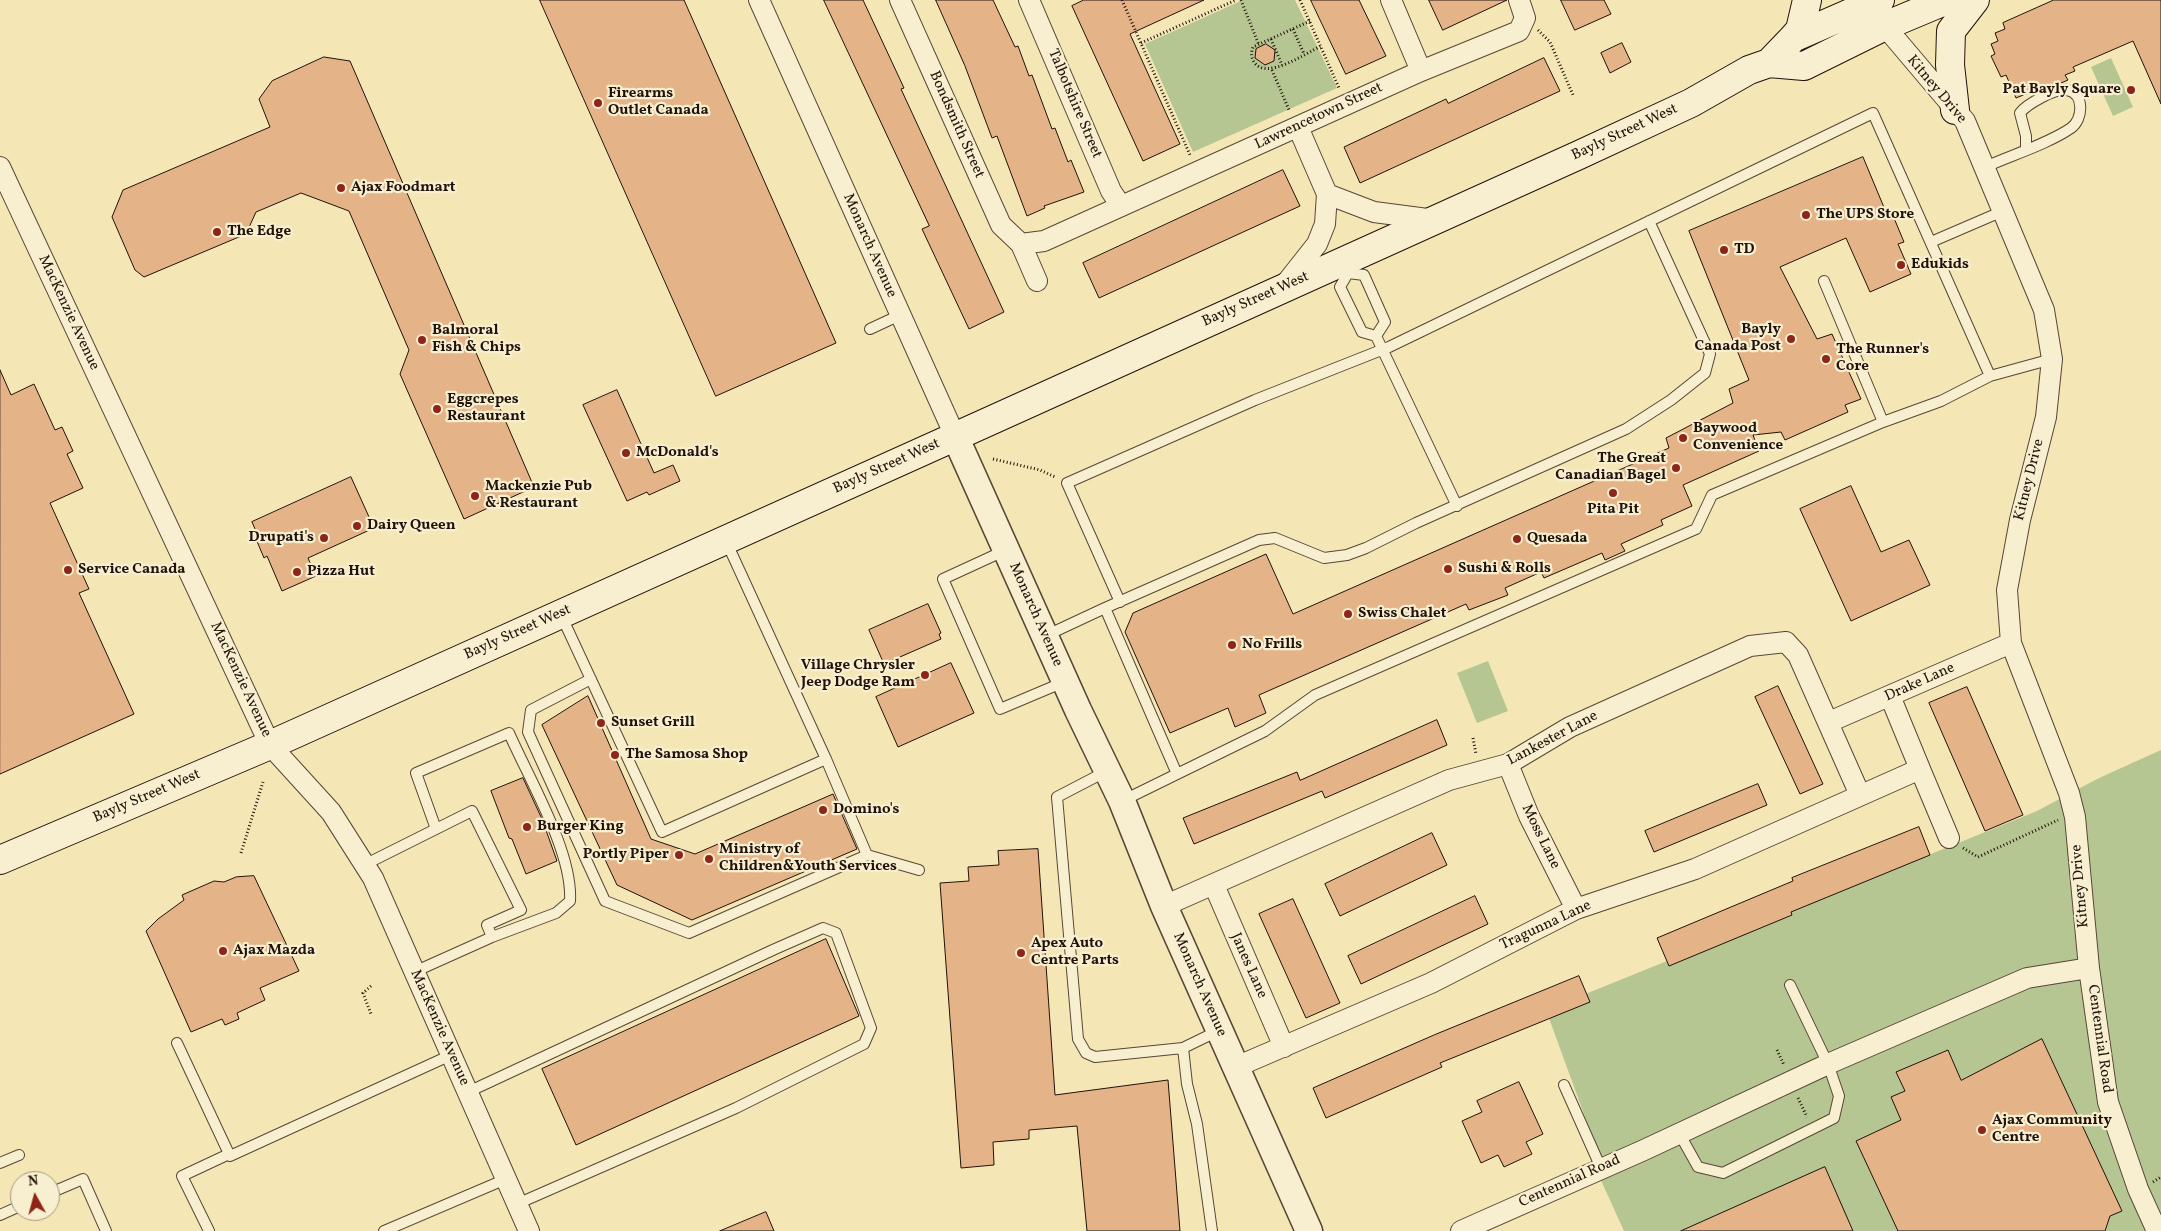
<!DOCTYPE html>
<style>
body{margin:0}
#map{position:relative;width:2161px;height:1231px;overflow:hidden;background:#f5e6b6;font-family:Vollkorn,serif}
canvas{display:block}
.north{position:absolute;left:10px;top:1171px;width:50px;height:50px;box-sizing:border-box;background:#f8efd0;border:1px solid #a29781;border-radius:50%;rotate:353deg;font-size:14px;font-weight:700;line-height:20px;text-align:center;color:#21120a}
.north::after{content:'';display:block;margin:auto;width:18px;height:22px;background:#8f2418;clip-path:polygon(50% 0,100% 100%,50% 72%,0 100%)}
</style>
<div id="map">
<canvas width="2161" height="1231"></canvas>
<div class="north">N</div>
</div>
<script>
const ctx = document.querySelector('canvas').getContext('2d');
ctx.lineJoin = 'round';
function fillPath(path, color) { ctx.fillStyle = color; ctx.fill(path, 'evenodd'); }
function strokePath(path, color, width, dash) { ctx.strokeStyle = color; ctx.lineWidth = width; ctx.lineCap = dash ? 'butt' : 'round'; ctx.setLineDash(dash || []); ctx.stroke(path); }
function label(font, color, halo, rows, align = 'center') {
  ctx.font = font + ' Vollkorn,serif'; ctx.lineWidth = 4.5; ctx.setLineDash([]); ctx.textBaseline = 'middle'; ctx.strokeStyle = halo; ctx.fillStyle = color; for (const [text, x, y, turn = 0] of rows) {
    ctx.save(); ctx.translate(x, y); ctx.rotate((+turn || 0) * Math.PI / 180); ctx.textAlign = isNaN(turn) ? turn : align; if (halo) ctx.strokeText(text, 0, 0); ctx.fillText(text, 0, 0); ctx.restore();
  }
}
fillPath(new Path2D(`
 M 1243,0 L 1295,0 L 1337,88 L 1193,152 L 1145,44 Z
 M 2111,58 L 2133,107 L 2113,116 L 2091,67 Z
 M 1488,661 L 1508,711 L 1477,723 L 1457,673 Z
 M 2161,750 L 2161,1231 L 1624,1231 L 1589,1154 L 1597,1150 L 1546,1010 L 2037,811 L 2099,778 Z`), '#b6c692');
const building = new Path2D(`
 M 540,0 L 684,0 L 836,343 L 716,396 Z
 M 824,0 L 863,0 L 904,88 L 901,89 L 1004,312 L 969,329 L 922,229 L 929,226 Z
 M 936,0 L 993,0 L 1015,47 L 1018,46 L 1029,76 L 1032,75 L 1052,129 L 1055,128 L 1068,162 L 1071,160 L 1084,192 L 1044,206 L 1045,208 L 1027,216 L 997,136 L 992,138 L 965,66 Z
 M 1084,0 L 1204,0 L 1130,34 L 1180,144 L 1143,161 L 1072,6 Z
 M 1311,0 L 1359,0 L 1386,56 L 1346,74 Z
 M 1429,0 L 1507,0 L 1443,30 Z
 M 1561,0 L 1604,0 L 1611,14 L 1575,30 Z
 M 2054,0 L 2161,0 L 2161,104 L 2133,41 L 2073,67 L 2075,71 L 2065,75 L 2068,80 L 2061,83 L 2034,94 L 2033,91 L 2016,98 L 2006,75 L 2001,77 L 1991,56 L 1995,54 L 1991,44 L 1998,41 L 1995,33 L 2005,29 L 2003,23 Z
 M 1622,43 L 1631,62 L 1610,73 L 1601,53 Z
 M 1266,44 L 1275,50 L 1274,61 L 1265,65 L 1255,58 L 1256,49 Z
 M 324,57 L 350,61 L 534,487 L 464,519 L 400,374 L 409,350 L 349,211 L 301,193 L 256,212 L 246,234 L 144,277 L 135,270 L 112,217 L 123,190 L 270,127 L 259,99 L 272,81 Z
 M 1544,58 L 1560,91 L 1360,183 L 1344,147 L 1446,99 L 1448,103 Z
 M 1863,157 L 1888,217 L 1894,218 L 1904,242 L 1898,244 L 1911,274 L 1870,292 L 1846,238 L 1780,267 L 1817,339 L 1832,334 L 1861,399 L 1845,405 L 1848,412 L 1785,440 L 1781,432 L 1753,435 L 1759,451 L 1683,485 L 1692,506 L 1661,520 L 1663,525 L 1621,544 L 1625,551 L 1605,560 L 1602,553 L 1544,578 L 1541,572 L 1505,588 L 1508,595 L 1469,610 L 1466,604 L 1259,695 L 1266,713 L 1235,727 L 1228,708 L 1170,733 L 1125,632 L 1133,613 L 1266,554 L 1293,614 L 1669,448 L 1666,438 L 1733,403 L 1729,389 L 1749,380 L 1689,231 Z
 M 1283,170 L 1300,206 L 1099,298 L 1083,263 Z
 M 0,370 L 11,395 L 34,384 L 55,430 L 62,427 L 73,451 L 67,454 L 83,488 L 50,503 L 89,589 L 79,593 L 134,714 L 0,774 Z
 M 617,390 L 654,473 L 673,465 L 680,481 L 649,495 L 647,492 L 627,501 L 583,405 Z
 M 351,477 L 374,528 L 308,558 L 316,576 L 282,591 L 267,556 L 264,558 L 256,539 L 259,538 L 252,522 Z
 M 1851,486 L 1881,552 L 1909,540 L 1930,585 L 1851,621 L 1800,509 Z
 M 928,604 L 941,633 L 939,634 L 941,639 L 884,664 L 869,630 Z
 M 951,663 L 974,713 L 898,747 L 876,697 Z
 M 1778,686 L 1823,784 L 1800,794 L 1755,697 Z
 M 1967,687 L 2023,815 L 1985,831 L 1929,703 Z
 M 588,696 L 651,839 L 695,854 L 833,794 L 857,849 L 692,920 L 617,885 L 542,725 Z
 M 1437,720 L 1447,745 L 1325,798 L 1322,791 L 1194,844 L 1183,818 L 1297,772 L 1300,780 Z
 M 523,778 L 542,819 L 557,861 L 526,874 L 512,839 L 509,838 L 491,791 Z
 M 1758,784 L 1767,805 L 1654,852 L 1645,831 Z
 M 1919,827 L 1930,855 L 1791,912 L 1792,915 L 1669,966 L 1657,938 L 1793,881 L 1792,878 Z
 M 1432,833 L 1447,865 L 1340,916 L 1325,884 Z
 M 1038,849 L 1055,1095 L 1168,1080 L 1180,1231 L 1087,1231 L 1077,1126 L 1029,1130 L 1029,1139 L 993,1142 L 994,1165 L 961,1168 L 940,883 L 969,881 L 968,867 L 999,865 L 998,851 Z
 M 254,876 L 299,971 L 260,988 L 265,1000 L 237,1013 L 239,1019 L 225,1025 L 222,1019 L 191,1032 L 146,931 L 158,919 L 184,900 L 182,895 L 214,881 L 224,882 L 236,877 Z
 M 1475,896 L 1488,924 L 1361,984 L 1348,956 Z
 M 1293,899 L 1340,1003 L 1306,1018 L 1259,914 Z
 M 826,939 L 859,1016 L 576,1145 L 542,1069 Z
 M 1579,976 L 1590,1002 L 1440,1063 L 1442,1067 L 1326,1118 L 1313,1088 L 1434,1035 Z
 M 2042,1039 L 2122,1211 L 2110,1216 L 2105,1231 L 1898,1231 L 1856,1141 L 1901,1120 L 1891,1097 L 1905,1091 L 1896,1072 L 1948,1050 L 1961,1080 Z
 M 1519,1082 L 1543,1134 L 1526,1142 L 1532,1154 L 1504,1167 L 1498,1155 L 1481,1163 L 1462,1121 L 1482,1112 L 1477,1101 Z
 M 1825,1167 L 1853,1231 L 1681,1231 Z
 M 766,1212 L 774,1231 L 720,1231 Z`);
fillPath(building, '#e4b388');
strokePath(building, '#21120a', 1);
const service = new Path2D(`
 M 1983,168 C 2009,156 2048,144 2071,128 C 2083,120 2085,93 2067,90 C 2055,88 2027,104 2020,113 L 2026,136 L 2026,149
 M 1931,242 L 2003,211
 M 1348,273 L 1340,287 L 1362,332 L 1376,336 L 1457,506
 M 1348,273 L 1364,275 L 1385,322 L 1376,336
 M 1824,281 L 1883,422
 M 870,329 L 900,315
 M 1006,550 L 943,579 L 1000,709 L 1064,682
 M 1120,602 L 1067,483 L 1255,400 L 1389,347 L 1873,113 L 1990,376
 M 561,615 L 662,832 L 826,759 L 726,541
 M 1045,636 L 1105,608
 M 591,679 L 531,710 L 528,732 L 605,901 L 689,933 L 867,855 L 826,759
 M 1107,771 L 1057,797 L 1078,1039 L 1086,1053 L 1095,1057 L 1183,1048 L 1218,1031
 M 1177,774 L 1265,731 L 1315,695 L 1696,529 L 1712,495 L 1883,422 L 1941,401 L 1990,376 L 2052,359
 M 1122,801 L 1177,774 L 1105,608 L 1259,540 L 1275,538 L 1324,558 L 1347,555 L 1366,548 L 1416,523 L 1626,429 L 1671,400 L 1705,373 L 1710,354 L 1649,221
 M 436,829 L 416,773 L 509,733 C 529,779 573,852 570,901 L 556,913 L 492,937
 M 867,855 L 919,870
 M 364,865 L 472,811 L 521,910 L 487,925 L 492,937 L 414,972
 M 177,1043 L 230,1156 L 451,1055
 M 1183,1048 L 1187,1084 L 1197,1124 L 1212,1231
 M 1564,1085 L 1601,1168
 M 468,1092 L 775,949 L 823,928 L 836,933 L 871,1028 L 864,1044 L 736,1108 L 517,1204
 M 1679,1133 L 1698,1167 L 1723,1173 L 1834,1118 L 1839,1096 L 1828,1064 L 1790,985
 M 0,1163 L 19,1155
 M 50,1193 L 83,1179 L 106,1231
 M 0,1215 L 20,1206
 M 209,1231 L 182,1176 L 229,1154
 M 384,1231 L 506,1179`);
const minor = new Path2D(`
 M 759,0 L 955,436
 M 900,0 L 1001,225 L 1021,244 L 1044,241 L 1421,71 L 1519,31 L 1525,18 L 1519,0
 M 1029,0 L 1111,191 L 1121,206
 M 1391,0 L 1421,71
 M 1877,17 L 1965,121 L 2044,310 L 2052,359 L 2046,417 L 2020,520 L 2007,590 L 2011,643 L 2069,793 L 2075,817 L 2089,968 L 2108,1102 L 2138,1189 L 2157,1231
 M 0,167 L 270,745 L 331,812 L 373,878 L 529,1231
 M 1327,194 L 1374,212 L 1435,220
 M 1021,244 L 1037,281
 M 1283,287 L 1317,244 L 1325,224 L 1327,194 L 1298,127
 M 1829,722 L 2011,643
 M 1508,764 L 1529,816 L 1576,909
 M 1920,769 L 1949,838
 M 1214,885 L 1284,1047
 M 1164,906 L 1449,780 L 1508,764 L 1570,727 L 1750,646 L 1786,642 L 1798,655 L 1860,795
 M 1236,1067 L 1431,983 L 1576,909 L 1695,869 L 1920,769 L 1890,696
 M 1461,1231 L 1644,1150 L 1828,1064 L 2027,978 L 2089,968`);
const tertiary = new Path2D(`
 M 955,436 L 1078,710 L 1122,801 L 1164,906 L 1309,1231`);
const secondary = new Path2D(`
 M 1793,38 L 1800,30 L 1807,0
 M 1769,63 L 1793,38 L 1880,0
 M 1955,110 L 1950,65 L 1951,31 L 1975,0
 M 0,860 L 270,745 L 981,425 L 1579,155 L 1691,103 L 1749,70 L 1769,63 L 1804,66 L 1885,26 L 1947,0`);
strokePath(service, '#564735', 12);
strokePath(minor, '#564735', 22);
strokePath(tertiary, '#564735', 29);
strokePath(secondary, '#21120a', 30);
strokePath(new Path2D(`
 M 1122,0 L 1190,155
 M 1241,0 L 1259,45
 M 1300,0 L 1339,88
 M 1310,21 L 1253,47 C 1251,53 1251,57 1254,62 C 1266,81 1306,53 1321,46
 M 1293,29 L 1304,54
 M 1538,30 L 1550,42 L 1573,95
 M 1271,39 L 1282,65
 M 1141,43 L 1236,0
 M 1272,70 L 1289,110
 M 993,459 L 1040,470 L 1055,477
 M 1473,738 L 1476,754
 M 1963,848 L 1978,857 L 2058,820
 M 241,853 L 263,782
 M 371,986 L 363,993 L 371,1014
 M 1777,1050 L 1784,1065
 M 1798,1098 L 1807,1117
 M 2153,1182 L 2161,1177`), '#21120a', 3, [1, 2.5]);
strokePath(service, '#f8efd0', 10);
strokePath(minor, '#f8efd0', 20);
strokePath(tertiary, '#f8efd0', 26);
strokePath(secondary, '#f8efd0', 28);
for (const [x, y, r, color] of [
 [2131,90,5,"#8f2418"],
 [598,103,5,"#8f2418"],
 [341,188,5,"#8f2418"],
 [1806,215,5,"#8f2418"],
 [217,232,5,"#8f2418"],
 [1724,250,5,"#8f2418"],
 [1901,265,5,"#8f2418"],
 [1791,339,5,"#8f2418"],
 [422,340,5,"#8f2418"],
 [1826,359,5,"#8f2418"],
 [437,409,5,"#8f2418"],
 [1683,438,5,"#8f2418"],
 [626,453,5,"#8f2418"],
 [1676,468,5,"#8f2418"],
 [1613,493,5,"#8f2418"],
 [475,496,5,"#8f2418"],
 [357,526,5,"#8f2418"],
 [324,538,5,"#8f2418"],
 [1517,539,5,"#8f2418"],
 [1448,569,5,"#8f2418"],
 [68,570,5,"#8f2418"],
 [297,572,5,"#8f2418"],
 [1348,614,5,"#8f2418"],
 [1232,645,5,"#8f2418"],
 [925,675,5,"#8f2418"],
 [601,723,5,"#8f2418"],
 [615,755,5,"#8f2418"],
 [823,810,5,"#8f2418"],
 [527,827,5,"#8f2418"],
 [679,855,5,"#8f2418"],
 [709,859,5,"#8f2418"],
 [223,951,5,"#8f2418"],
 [1021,953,5,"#8f2418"],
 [1982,1130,5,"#8f2418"]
]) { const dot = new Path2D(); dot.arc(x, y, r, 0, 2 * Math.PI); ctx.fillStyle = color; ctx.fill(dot); strokePath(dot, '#f8efd0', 2); }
label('15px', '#21120a', '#f8efd0', [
 ["Kitney Drive",1936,90,50],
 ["Talbotshire Street",1074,104,67],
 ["Lawrencetown Street",1319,117,-25],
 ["Bondsmith Street",956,125,66],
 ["Bayly Street West",1625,133,-25],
 ["Monarch Avenue",869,246,66],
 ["Bayly Street West",1256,300,-24],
 ["MacKenzie Avenue",68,313,65],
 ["Bayly Street West",887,467,-24],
 ["Kitney Drive",2030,480,-76],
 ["Monarch Avenue",1035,615,66],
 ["Bayly Street West",518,633,-24],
 ["MacKenzie Avenue",240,680,65],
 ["Drake Lane",1920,683,-24],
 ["Lankester Lane",1553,739,-28],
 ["Bayly Street West",147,797,-23],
 ["Moss Lane",1540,837,64],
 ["Kitney Drive",2081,886,-95],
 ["Tragunna Lane",1546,926,-25],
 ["Janes Lane",1248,966,66],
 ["Monarch Avenue",1199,985,66],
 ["MacKenzie Avenue",439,1028,66],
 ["Centennial Road",2099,1039,82],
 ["Centennial Road",1570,1182,-24]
]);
label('bold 15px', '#21120a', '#f8efd0', [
 ["Pat Bayly Square",2121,90,"right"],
 ["Firearms",608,94],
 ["Outlet Canada",608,111],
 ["Ajax Foodmart",351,188],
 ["The UPS Store",1816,215],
 ["The Edge",227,232],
 ["TD",1734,250],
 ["Edukids",1911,265],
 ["Bayly",1781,330,"right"],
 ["Canada Post",1781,347,"right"],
 ["Balmoral",432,331],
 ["Fish & Chips",432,348],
 ["The Runner's",1836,350],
 ["Core",1836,367],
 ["Eggcrepes",447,400],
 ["Restaurant",447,417],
 ["Baywood",1693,429],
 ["Convenience",1693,446],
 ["McDonald's",636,453],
 ["The Great",1666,459,"right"],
 ["Canadian Bagel",1666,476,"right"],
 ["Mackenzie Pub",485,487],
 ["& Restaurant",485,504],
 ["Pita Pit",1613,510,"center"],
 ["Dairy Queen",367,526],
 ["Drupati's",314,538,"right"],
 ["Quesada",1527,539],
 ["Sushi & Rolls",1458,569],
 ["Service Canada",78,570],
 ["Pizza Hut",307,572],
 ["Swiss Chalet",1358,614],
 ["No Frills",1242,645],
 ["Village Chrysler",915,666,"right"],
 ["Jeep Dodge Ram",915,683,"right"],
 ["Sunset Grill",611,723],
 ["The Samosa Shop",625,755],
 ["Domino's",833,810],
 ["Burger King",537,827],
 ["Ministry of",719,850],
 ["Children&Youth Services",719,867],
 ["Portly Piper",669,855,"right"],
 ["Apex Auto",1031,944],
 ["Centre Parts",1031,961],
 ["Ajax Mazda",233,951],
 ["Ajax Community",1992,1121],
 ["Centre",1992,1138]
], 'left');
</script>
